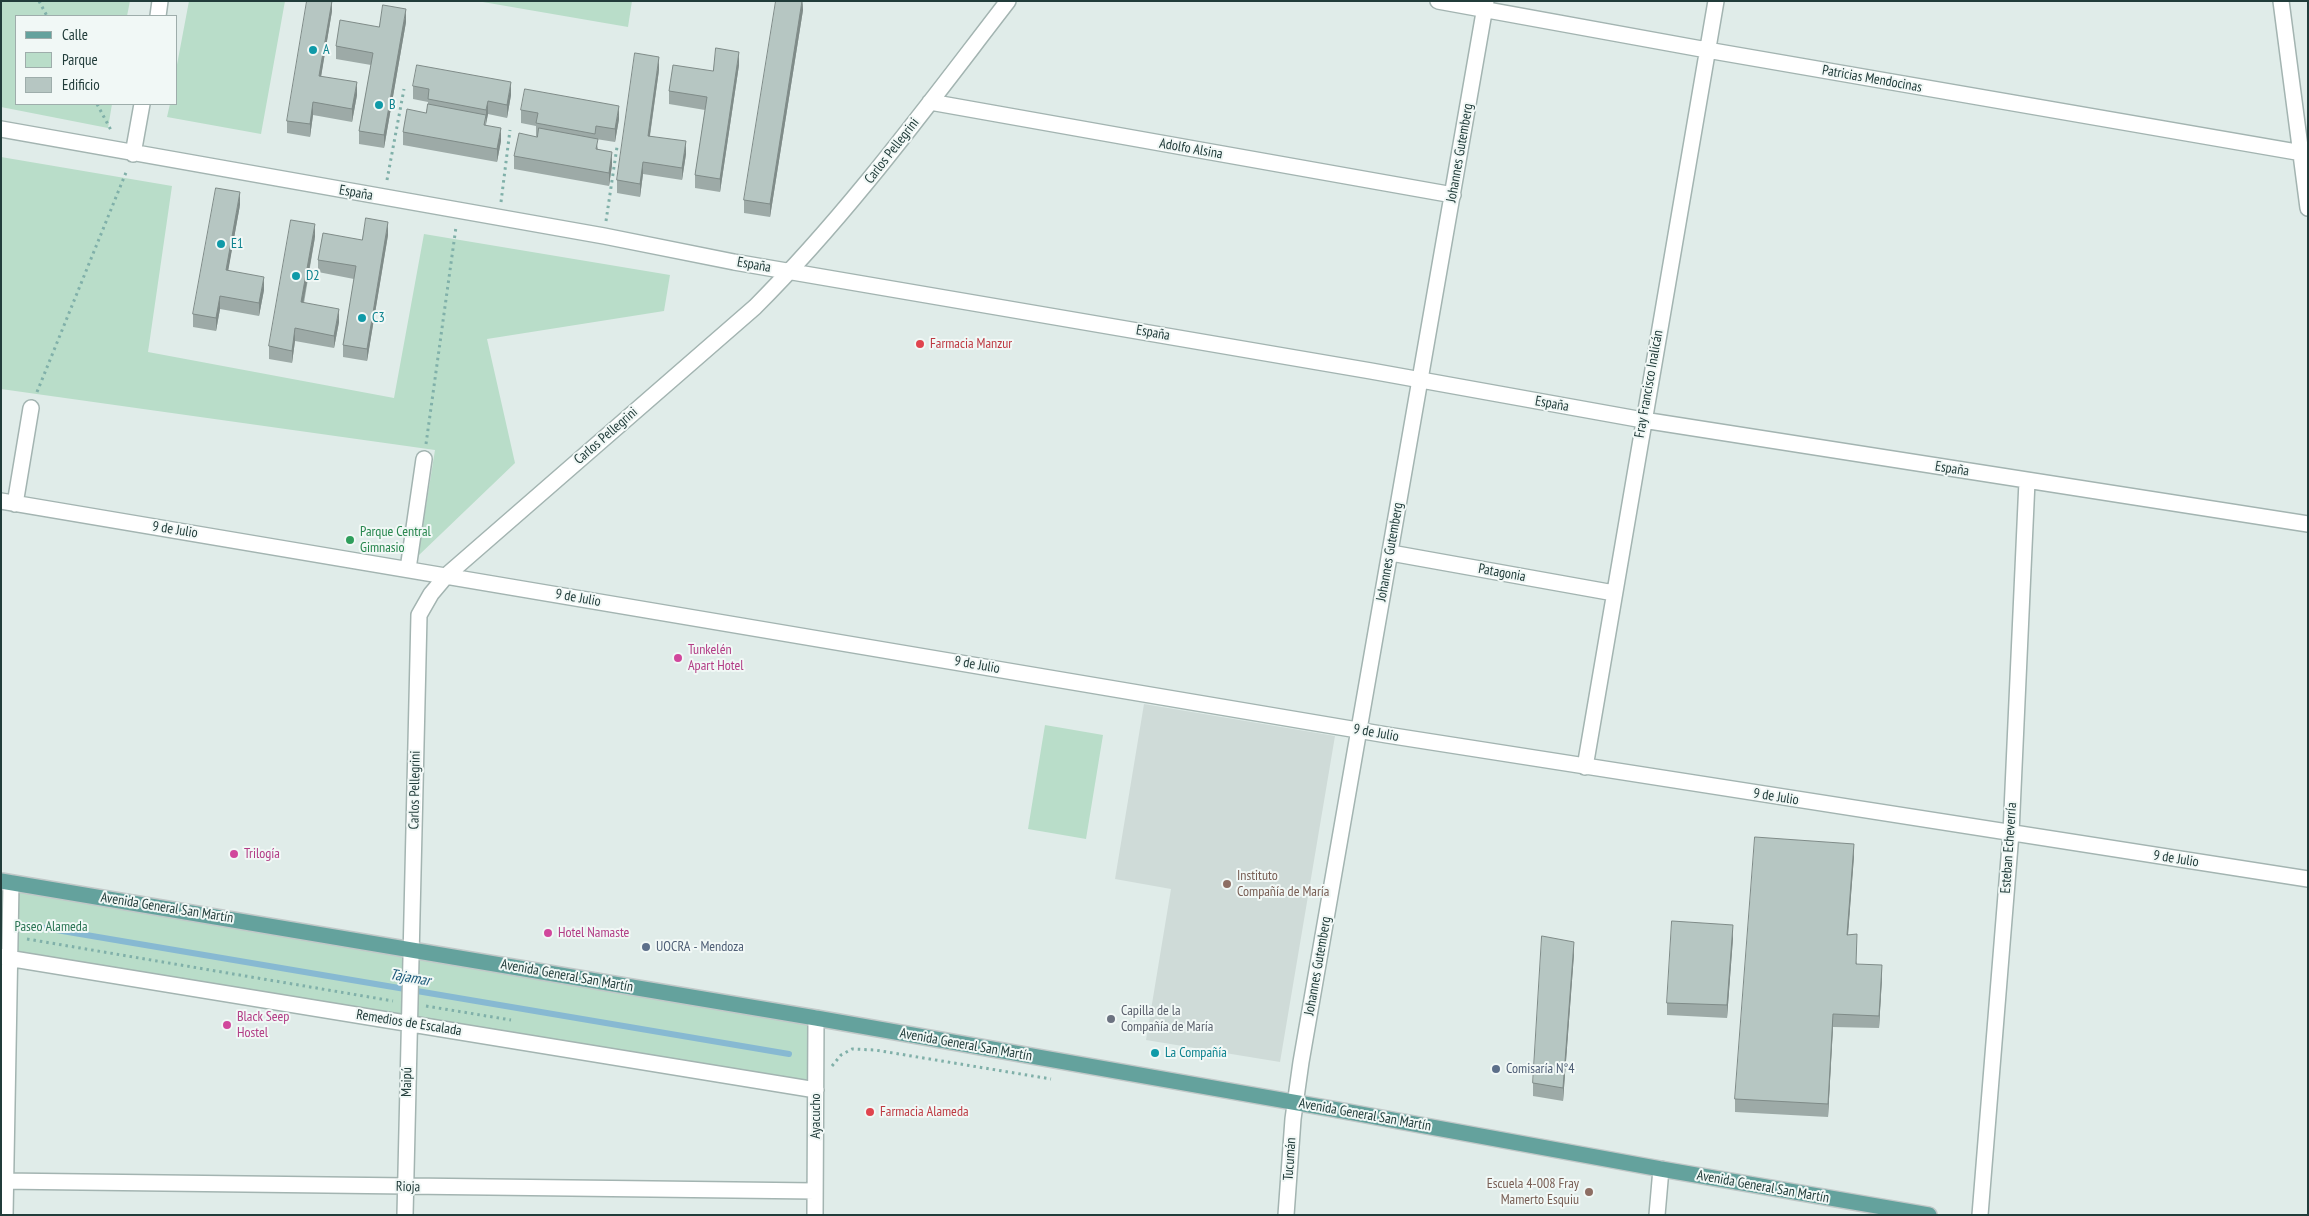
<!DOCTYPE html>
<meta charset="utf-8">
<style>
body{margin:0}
#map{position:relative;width:2309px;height:1216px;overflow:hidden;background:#e0ece9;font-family:"PT Sans Narrow",sans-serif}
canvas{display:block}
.frame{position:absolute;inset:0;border:2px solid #213c3a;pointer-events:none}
.legend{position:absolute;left:15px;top:15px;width:162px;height:90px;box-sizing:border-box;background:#f1f8f6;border:1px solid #9eadab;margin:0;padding:6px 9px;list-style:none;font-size:15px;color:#213c3a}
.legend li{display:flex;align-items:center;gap:10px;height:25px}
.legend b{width:25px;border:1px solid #9eadab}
</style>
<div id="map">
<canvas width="2309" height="1216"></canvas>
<div class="frame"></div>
<ul class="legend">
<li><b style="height:6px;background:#64a29d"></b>Calle</li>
<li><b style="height:14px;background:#b9ddc9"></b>Parque</li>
<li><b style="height:14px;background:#b6c6c2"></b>Edificio</li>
</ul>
</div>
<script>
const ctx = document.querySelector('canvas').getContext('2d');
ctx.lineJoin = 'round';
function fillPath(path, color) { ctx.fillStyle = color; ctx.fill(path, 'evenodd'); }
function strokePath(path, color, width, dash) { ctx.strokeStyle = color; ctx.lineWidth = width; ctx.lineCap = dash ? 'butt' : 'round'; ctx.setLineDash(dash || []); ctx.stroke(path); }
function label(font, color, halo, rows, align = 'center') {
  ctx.font = font + ' "PT Sans Narrow",sans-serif'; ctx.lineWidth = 4; ctx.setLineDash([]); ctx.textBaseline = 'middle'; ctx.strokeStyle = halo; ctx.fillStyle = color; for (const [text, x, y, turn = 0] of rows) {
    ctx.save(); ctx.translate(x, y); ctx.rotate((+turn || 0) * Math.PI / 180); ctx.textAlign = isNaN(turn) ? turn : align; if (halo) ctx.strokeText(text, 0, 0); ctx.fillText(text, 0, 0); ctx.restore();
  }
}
fillPath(new Path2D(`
 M 1144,704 L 1335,736 L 1280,1062 L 1146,1040 L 1171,889 L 1115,879 Z`), '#cfdbd8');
fillPath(new Path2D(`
 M 1,1 L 130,1 L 127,16 L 16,16 L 16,104 L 112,104 L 108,128 L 1,107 Z
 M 189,1 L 285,1 L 261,134 L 167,117 L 170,104 L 176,104 L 176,70 Z
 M 477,1 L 632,1 L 628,27 Z
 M 1,157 L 172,186 L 148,352 L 394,398 L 424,234 L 670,275 L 664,311 L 487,339 L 515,463 L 418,556 L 435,450 L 1,389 Z
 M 1045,725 L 1103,735 L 1086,839 L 1028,829 Z
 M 1,881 L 816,1018 L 816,1090 L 1,957 Z`), '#b9ddc9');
strokePath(new Path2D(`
 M 27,925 L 789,1054`), '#87b9d2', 6);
const minor = new Path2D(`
 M 1438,1 L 1707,50 L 2308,154
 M 2281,1 L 2308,208
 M 158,16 L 160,1
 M 930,102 L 1453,195
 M 1,129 L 604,236 L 734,262 L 1371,371 L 1643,420 L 2308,524
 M 133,154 L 142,104
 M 1,501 L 1387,735 L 2308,879
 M 15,504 L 31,408
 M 1391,553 L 1614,593
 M 408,569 L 424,459
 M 1585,767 L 1716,1
 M 1,957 L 816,1090
 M 1,1181 L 815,1191
 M 5,1215 L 11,883
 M 405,1215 L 419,615 L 431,594 L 447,575 L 755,307 C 849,213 927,106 1008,1
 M 815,1215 L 816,1018
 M 1286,1215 L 1293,1119 L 1301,1062 L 1486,1
 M 1657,1215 L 1661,1169
 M 1980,1215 L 2011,833 L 2027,481`);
const major = new Path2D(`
 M 1,881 L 816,1018 L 1338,1110 L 1661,1169 L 1929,1215`);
strokePath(minor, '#a3b4b1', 18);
strokePath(major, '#c1c8c8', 18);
strokePath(new Path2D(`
 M 39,1 L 47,16
 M 97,104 L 112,132
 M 387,180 L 404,89
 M 501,202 L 510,130
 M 606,221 L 617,147
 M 37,392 L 127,170
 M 426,444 L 456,227
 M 27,939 L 393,1001
 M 426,1006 L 511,1020
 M 832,1066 L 841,1055 L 852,1049 L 875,1050 L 1051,1079`), '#80b0a9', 3, [2.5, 4]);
strokePath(minor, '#fff', 15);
strokePath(major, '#64a29d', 15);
fillPath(new Path2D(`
 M 332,1 L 332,11 L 321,76 L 357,95 L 352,122 L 313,115 L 310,137 L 287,133 L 287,121 Z
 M 803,1 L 803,10 L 770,217 L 744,213 L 744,200 Z
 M 406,22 L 384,148 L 359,144 L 359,131 L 371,65 L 336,59 L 336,46 L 379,27 Z
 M 739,65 L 720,192 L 695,188 L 695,175 L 705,110 L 669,104 L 669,91 L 713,71 Z
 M 659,70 L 650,136 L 686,154 L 682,180 L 643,174 L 640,197 L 617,193 L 617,180 Z
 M 413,86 L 511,95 L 507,118 L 488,114 L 486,125 L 501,141 L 497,162 L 403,145 L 403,132 L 426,113 L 428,104 L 428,102 L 413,99 Z
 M 521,110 L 619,119 L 615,142 L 596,139 L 598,149 L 612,165 L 609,186 L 514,169 L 514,156 L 537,136 L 536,136 L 536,126 L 521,123 Z
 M 240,205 L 228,270 L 264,290 L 259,316 L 220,309 L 216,331 L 193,327 L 193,314 Z
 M 388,235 L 367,361 L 343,357 L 343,345 L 354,279 L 318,272 L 318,260 L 362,240 Z
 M 315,237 L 304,303 L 339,322 L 334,348 L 295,341 L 292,363 L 269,359 L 269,346 Z
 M 1854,856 L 1848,935 L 1857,964 L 1882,978 L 1879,1028 L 1833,1027 L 1828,1117 L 1735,1112 L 1735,1099 Z
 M 1733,938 L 1727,1018 L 1667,1015 L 1667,1003 Z
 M 1574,954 L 1563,1101 L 1533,1096 L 1533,1083 Z`), '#9daaa7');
fillPath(new Path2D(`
 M 332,1 L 332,11 L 319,89 L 319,76 Z
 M 802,1 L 803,10 L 770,217 L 770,204 Z
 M 406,9 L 406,22 L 384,148 L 384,135 Z
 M 739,52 L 739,65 L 720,192 L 720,179 Z
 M 659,57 L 659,70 L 648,148 L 648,136 Z
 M 357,82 L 357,95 L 352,122 L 352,109 Z
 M 511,82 L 511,95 L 507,118 L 507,105 Z
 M 488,101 L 488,114 L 486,123 L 486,110 Z
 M 313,102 L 313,115 L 310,137 L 310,124 Z
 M 619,106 L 619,119 L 615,142 L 615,129 Z
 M 501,128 L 501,141 L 497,162 L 497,149 Z
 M 686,141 L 686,154 L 682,180 L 682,168 Z
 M 612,152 L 612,165 L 609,186 L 609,173 Z
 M 643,162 L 643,174 L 640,197 L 640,184 Z
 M 240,192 L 240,205 L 226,283 L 226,270 Z
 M 388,222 L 388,235 L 367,361 L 367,349 Z
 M 315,224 L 315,237 L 301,315 L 301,302 Z
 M 264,277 L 264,290 L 259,316 L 259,303 Z
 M 220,296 L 220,309 L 216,331 L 216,318 Z
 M 339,309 L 339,322 L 334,348 L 334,336 Z
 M 295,328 L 295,341 L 292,363 L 292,351 Z
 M 1854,844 L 1854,856 L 1847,947 L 1847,935 Z
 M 1733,925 L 1733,938 L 1727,1018 L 1727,1005 Z
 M 1574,942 L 1574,954 L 1563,1101 L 1563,1088 Z
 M 1882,965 L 1882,978 L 1879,1028 L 1879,1016 Z
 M 1833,1014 L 1833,1027 L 1828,1117 L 1828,1104 Z`), '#7f8b88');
const building = new Path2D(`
 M 307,1 L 332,1 L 319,76 L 357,82 L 352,109 L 313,102 L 310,124 L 287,121 Z
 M 776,1 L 802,1 L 770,204 L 744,200 Z
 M 383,5 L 406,9 L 384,135 L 359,131 L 373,53 L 336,46 L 340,20 L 379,27 Z
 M 716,48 L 739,52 L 720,179 L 695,175 L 707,97 L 669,91 L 673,65 L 713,71 Z
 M 635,53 L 659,57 L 648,136 L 686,141 L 682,168 L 643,162 L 640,184 L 617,180 Z
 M 417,65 L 511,82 L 507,105 L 488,101 L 486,110 L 428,99 L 429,89 L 413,86 Z
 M 525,89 L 619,106 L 615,129 L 596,126 L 595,134 L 536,123 L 538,113 L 521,110 Z
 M 428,104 L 486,115 L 484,125 L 501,128 L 497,149 L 403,132 L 407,109 L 426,113 Z
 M 539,128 L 598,139 L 596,149 L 612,152 L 609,173 L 514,156 L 519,133 L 537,137 Z
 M 216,188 L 240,192 L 226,270 L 264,277 L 259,303 L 220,296 L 216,318 L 193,314 Z
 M 366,218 L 388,222 L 367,349 L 343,345 L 356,266 L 318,260 L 323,233 L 362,240 Z
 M 291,220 L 315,224 L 301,302 L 339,309 L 334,336 L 295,328 L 292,351 L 269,346 Z
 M 1755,837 L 1854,844 L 1847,935 L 1857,934 L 1856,964 L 1882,965 L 1879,1016 L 1833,1014 L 1828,1104 L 1735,1099 Z
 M 1672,921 L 1733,925 L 1727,1005 L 1667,1003 Z
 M 1542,936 L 1574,942 L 1563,1088 L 1533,1083 Z`);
fillPath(building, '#b6c6c2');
strokePath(building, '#7f8b88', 1);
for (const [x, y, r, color] of [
 [313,50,5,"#0f9aa8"],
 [379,105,5,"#0f9aa8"],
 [221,244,5,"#0f9aa8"],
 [296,276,5,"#0f9aa8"],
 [362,318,5,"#0f9aa8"],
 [920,344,5,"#e0444e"],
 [350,540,5,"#2e9e5b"],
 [678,658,5,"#d1479c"],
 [234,854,5,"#d1479c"],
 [1227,884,5,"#8d6e63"],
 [548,933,5,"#d1479c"],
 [646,947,5,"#5c6f8a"],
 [1111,1019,5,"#6b7280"],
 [227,1025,5,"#d1479c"],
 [1155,1053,5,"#0f9aa8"],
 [1496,1069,5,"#5c6f8a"],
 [870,1112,5,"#e0444e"],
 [1589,1192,5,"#8d6e63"]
]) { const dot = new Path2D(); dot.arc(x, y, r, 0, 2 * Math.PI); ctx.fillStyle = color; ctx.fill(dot); strokePath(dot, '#f1f8f6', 2); }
label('14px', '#0d838f', '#f1f8f6', [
 ["A",323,50],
 ["B",389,105],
 ["E1",231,244],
 ["D2",306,276],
 ["C3",372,318],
 ["La Compañía",1165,1053]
], 'left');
label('14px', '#213c3a', '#f1f8f6', [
 ["Patricias Mendocinas",1872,79,10],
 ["Adolfo Alsina",1191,149,10],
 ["Carlos Pellegrini",892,151,-52],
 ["Johannes Gutemberg",1460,153,-80],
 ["España",356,193,10],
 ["España",754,265,10],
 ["España",1153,333,10],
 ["Fray Francisco Inalicán",1649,384,-80],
 ["España",1552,404,10],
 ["Carlos Pellegrini",606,436,-41],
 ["España",1952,469,9],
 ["9 de Julio",175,530,9],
 ["Johannes Gutemberg",1390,552,-80],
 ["Patagonia",1502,573,10],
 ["9 de Julio",578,598,10],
 ["9 de Julio",977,665,10],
 ["9 de Julio",1376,733,10],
 ["Carlos Pellegrini",415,790,-89],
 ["9 de Julio",1776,797,9],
 ["Esteban Echeverría",2009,848,-86],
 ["9 de Julio",2176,859,9],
 ["Avenida General San Martín",167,908,9],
 ["Johannes Gutemberg",1318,966,-80],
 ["Avenida General San Martín",567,976,10],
 ["Remedios de Escalada",409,1023,9],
 ["Avenida General San Martín",966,1045,10],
 ["Maipú",407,1082,-89],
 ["Avenida General San Martín",1365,1115,10],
 ["Ayacucho",816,1116,-90],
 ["Tucumán",1290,1159,-86],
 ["Rioja",408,1187,1],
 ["Avenida General San Martín",1763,1187,10]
]);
label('14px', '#be3a42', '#f1f8f6', [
 ["Farmacia Manzur",930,344],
 ["Farmacia Alameda",880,1112]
], 'left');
label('14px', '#27864d', '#f1f8f6', [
 ["Parque Central",360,532],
 ["Gimnasio",360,548]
], 'left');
label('14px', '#b23c85', '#f1f8f6', [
 ["Tunkelén",688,650],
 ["Apart Hotel",688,666],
 ["Trilogía",244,854],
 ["Hotel Namaste",558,933],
 ["Black Seep",237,1017],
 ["Hostel",237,1033]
], 'left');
label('14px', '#785e54', '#f1f8f6', [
 ["Instituto",1237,876],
 ["Compañía de María",1237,892],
 ["Escuela 4-008 Fray",1579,1184,"right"],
 ["Mamerto Esquiu",1579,1200,"right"]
], 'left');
label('14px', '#2a7454', '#f1f8f6', [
 ["Paseo Alameda",51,927]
]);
label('14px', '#4e5e75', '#f1f8f6', [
 ["UOCRA - Mendoza",656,947],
 ["Comisaría N°4",1506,1069]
], 'left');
label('14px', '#5b616d', '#f1f8f6', [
 ["Capilla de la",1121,1011],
 ["Compañía de María",1121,1027]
], 'left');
label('italic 15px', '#1a5879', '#f1f8f6', [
 ["Tajamar",410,978,10]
]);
</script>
